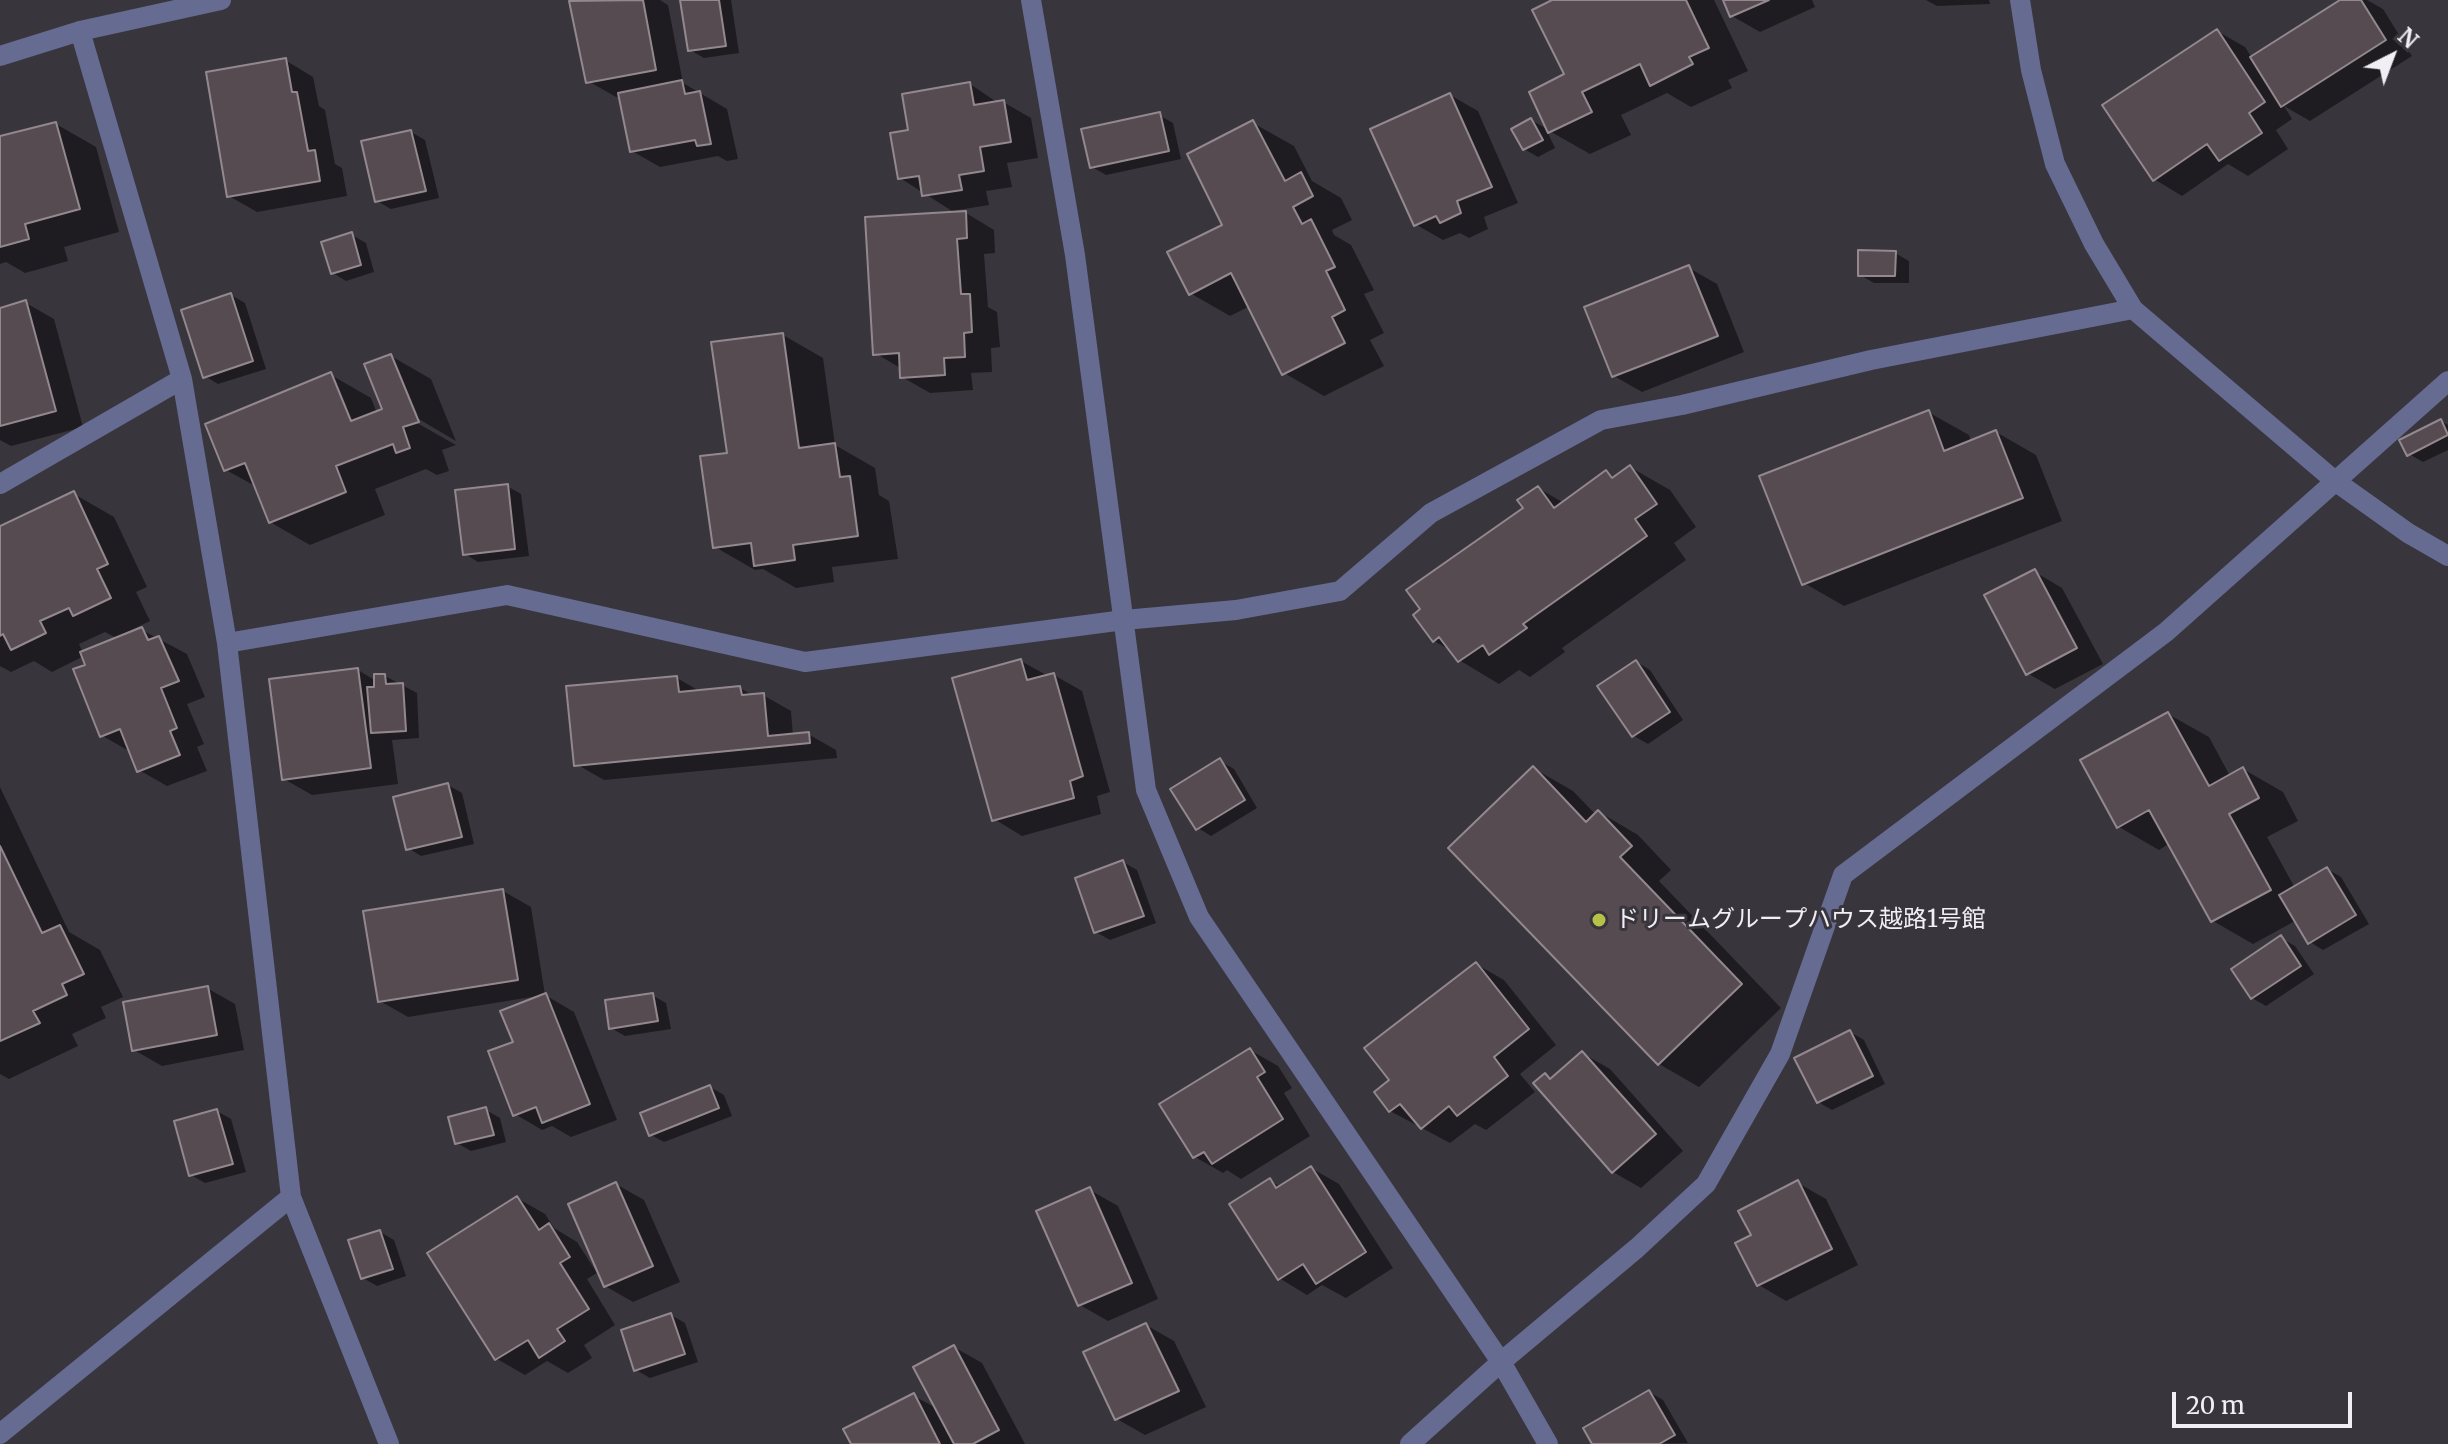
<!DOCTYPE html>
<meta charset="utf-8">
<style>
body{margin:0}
#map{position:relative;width:2448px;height:1444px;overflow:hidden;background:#39353d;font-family:Merriweather,serif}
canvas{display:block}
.north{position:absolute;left:2352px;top:16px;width:80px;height:80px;-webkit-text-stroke:6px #39353d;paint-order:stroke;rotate:42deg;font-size:22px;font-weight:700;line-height:32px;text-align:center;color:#f1eef4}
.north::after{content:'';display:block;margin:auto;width:28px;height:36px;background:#f1eef4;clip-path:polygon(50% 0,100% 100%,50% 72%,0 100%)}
.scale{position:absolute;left:2172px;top:1392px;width:180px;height:36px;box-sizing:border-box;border:4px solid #f1eef4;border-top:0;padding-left:10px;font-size:24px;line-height:28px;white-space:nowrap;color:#f1eef4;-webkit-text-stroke:6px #39353d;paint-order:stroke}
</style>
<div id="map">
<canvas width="2448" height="1444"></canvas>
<div class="north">N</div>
<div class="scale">20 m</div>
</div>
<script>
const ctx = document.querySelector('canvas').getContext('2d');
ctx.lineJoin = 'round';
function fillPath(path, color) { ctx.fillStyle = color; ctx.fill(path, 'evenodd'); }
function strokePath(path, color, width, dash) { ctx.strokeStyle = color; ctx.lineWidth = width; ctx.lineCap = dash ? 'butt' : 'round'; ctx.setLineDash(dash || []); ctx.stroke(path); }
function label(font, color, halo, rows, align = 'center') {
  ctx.font = font + ' Merriweather,"Noto Sans JP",serif'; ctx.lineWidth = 6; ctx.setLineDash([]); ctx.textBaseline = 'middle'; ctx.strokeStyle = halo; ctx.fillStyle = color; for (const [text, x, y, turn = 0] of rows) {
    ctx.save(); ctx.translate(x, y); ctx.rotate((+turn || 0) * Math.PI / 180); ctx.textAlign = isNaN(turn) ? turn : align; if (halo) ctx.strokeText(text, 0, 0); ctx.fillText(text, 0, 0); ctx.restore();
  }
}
fillPath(new Path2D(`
 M 583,0 L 660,0 L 668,5 L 683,83 L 727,109 L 738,159 L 727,161 L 718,156 L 660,167 L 632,151 L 621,96 L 616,97 L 588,81 L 572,2 Z
 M 682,0 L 731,0 L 739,53 L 704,58 L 690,50 Z
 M 1557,0 L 1714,0 L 1748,71 L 1728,80 L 1732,88 L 1691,107 L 1667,93 L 1621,115 L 1631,135 L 1590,154 L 1546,129 L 1555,148 L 1538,157 L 1524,149 L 1531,120 L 1549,130 L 1567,75 Z
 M 1725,0 L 1812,0 L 1815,7 L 1760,32 L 1732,16 Z
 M 1926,0 L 1989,0 L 1990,4 L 1937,6 Z
 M 2344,0 L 2367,0 L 2383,9 L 2412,56 L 2310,121 L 2284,106 L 2292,119 L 2276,130 L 2288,149 L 2248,176 L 2228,164 L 2182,196 L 2154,179 L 2217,31 L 2245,47 L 2252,58 Z
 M 285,60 L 313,77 L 319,106 L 325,110 L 335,164 L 342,168 L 347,196 L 257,212 L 229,196 Z
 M 970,84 L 998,103 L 1003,102 L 1031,118 L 1038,158 L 1007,163 L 1012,187 L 986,191 L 989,205 L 952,211 L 900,178 L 910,132 Z
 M 1450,95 L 1478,111 L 1518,203 L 1484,217 L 1488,229 L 1469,238 L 1460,233 L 1443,240 L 1415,224 Z
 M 1159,115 L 1173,123 L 1181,159 L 1106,175 L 1092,167 Z
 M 1253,123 L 1294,146 L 1312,181 L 1341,198 L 1352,220 L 1332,230 L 1334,235 L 1351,245 L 1374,290 L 1364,294 L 1384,333 L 1370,340 L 1384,366 L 1324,396 L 1284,373 L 1250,306 L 1230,316 L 1190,293 L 1224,226 Z
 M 56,124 L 96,147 L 119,232 L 64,247 L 68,261 L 25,273 L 6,262 L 0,264 L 0,139 Z
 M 411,132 L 425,140 L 439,198 L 391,209 L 377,201 Z
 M 966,213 L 994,230 L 995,253 L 984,254 L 988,307 L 997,312 L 1000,347 L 991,348 L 992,372 L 971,373 L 973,390 L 930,393 L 902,377 L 902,369 L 875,353 Z
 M 352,235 L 366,243 L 374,272 L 346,281 L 333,273 Z
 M 1895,253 L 1909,261 L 1909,283 L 1874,283 L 1860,275 Z
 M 1689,268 L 1717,284 L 1744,352 L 1642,392 L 1614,376 Z
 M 231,295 L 245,303 L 266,369 L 218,384 L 205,376 Z
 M 26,303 L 54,319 L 83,427 L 11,446 L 0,440 L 0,310 Z
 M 783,335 L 823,358 L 835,445 L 875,468 L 879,495 L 889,501 L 898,559 L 832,567 L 834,582 L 796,588 L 763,569 L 755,570 L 715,547 Z
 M 391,356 L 431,379 L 456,441 L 417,418 L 417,423 L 456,445 L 442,450 L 449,471 L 437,475 L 426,469 L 375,489 L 385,515 L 310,545 L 270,522 L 257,487 L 226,470 L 331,375 L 371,398 L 377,413 L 385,410 Z
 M 1928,412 L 1969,435 L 1971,442 L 1996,432 L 2036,455 L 2062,521 L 1844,606 L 1804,583 Z
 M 2441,421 L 2448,425 L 2448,450 L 2423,462 L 2409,454 Z
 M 1630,467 L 1670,490 L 1696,527 L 1674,543 L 1686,560 L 1562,648 L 1565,652 L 1530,677 L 1519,670 L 1499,684 L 1459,660 L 1452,651 L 1434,641 L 1538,488 L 1564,503 L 1606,472 L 1615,478 Z
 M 507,486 L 521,494 L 529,556 L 478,562 L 465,554 Z
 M 74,494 L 114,517 L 147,587 L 136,592 L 150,621 L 125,633 L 126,636 L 142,630 L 187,654 L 205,697 L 187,704 L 204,744 L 197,747 L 207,771 L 167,786 L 139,770 L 129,751 L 101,735 L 84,656 L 52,672 L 34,661 L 11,672 L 0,666 L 0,529 ZM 105,632 L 118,639 L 83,653 L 79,644 Z
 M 2035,572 L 2062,588 L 2103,664 L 2055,689 L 2027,673 Z
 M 1021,661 L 1048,676 L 1054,675 L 1082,691 L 1110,792 L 1097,796 L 1101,814 L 1022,836 L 994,819 Z
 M 1637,662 L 1650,670 L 1683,720 L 1648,744 L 1634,736 Z
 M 358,670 L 376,681 L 385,676 L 417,693 L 419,738 L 392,740 L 398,784 L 312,795 L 284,779 Z
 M 677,678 L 701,692 L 740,688 L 754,696 L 763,695 L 791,711 L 793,736 L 808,734 L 836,750 L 837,758 L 604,780 L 576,764 Z
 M 2168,714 L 2209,737 L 2230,776 L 2243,769 L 2283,792 L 2298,821 L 2267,837 L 2295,888 L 2327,869 L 2341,877 L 2369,924 L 2323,950 L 2310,942 L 2297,920 L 2253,944 L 2213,921 L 2170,843 L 2159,850 L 2119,827 Z
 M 1220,761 L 1234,769 L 1257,808 L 1211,836 L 1198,828 Z
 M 1533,768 L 1573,791 L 1596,815 L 1599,812 L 1638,835 L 1671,870 L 1659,881 L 1781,1008 L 1699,1087 L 1659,1064 Z
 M 448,785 L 462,793 L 474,844 L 421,856 L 408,848 Z
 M 0,787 L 69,932 L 100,950 L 123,997 L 101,1007 L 106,1018 L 72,1034 L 78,1046 L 9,1079 L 0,1074 Z
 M 1123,862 L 1137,870 L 1156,923 L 1110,940 L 1096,932 Z
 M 503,891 L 531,907 L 545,995 L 574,1012 L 617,1120 L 571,1137 L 552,1126 L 542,1130 L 515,1114 L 516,1043 L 538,996 L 408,1017 L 380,1001 Z
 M 2281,938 L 2295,946 L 2314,974 L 2266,1006 L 2252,998 Z
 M 1476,964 L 1504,980 L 1556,1045 L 1520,1074 L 1535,1092 L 1486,1130 L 1475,1124 L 1450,1143 L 1390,1111 L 1392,1081 Z
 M 207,988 L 235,1004 L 244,1050 L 162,1066 L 134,1050 Z
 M 652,995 L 666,1003 L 671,1029 L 625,1036 L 611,1028 Z
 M 1850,1032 L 1864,1040 L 1885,1084 L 1832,1110 L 1818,1102 Z
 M 1250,1050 L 1278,1066 L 1292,1088 L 1284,1093 L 1310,1136 L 1241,1179 L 1227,1170 L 1223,1173 L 1195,1157 Z
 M 1582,1053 L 1610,1069 L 1683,1151 L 1641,1188 L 1613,1172 L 1535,1083 L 1545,1075 L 1553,1079 Z
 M 710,1087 L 724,1095 L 732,1116 L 664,1142 L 651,1135 Z
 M 486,1110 L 500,1118 L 506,1142 L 471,1151 L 457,1143 Z
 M 217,1111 L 231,1119 L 246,1172 L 205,1183 L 191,1175 Z
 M 1311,1168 L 1339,1184 L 1393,1268 L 1346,1298 L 1322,1285 L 1307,1295 L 1279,1278 L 1270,1181 L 1281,1187 Z
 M 1798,1183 L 1826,1199 L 1858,1265 L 1786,1301 L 1759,1285 L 1753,1236 Z
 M 616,1184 L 644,1200 L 680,1282 L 633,1302 L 605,1286 Z
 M 1090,1190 L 1118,1206 L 1158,1299 L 1108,1321 L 1080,1305 Z
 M 517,1198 L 545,1214 L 554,1228 L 577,1242 L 597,1273 L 587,1279 L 615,1325 L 584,1345 L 592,1358 L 568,1373 L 547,1361 L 525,1375 L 497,1359 Z
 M 380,1232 L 394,1240 L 406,1276 L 377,1286 L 363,1278 Z
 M 671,1315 L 685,1323 L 698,1362 L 650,1378 L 636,1370 Z
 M 1146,1325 L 1174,1341 L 1206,1407 L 1145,1435 L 1117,1419 Z
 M 954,1347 L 982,1363 L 1025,1444 L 853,1444 L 914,1396 L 938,1409 Z
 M 1649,1392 L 1663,1400 L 1688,1443 L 1594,1444 Z`), '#0007');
const building = new Path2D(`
 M 643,0 L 656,70 L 586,83 L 569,1 Z
 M 680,0 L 719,0 L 726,46 L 688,51 Z
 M 1552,0 L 1686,0 L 1709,48 L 1689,57 L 1693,64 L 1650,86 L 1640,64 L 1582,92 L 1592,112 L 1548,133 L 1529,92 L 1564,74 L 1532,10 Z
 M 1723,0 L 1769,0 L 1730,17 Z
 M 2340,0 L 2361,0 L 2386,40 L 2281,107 L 2250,57 Z
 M 2217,29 L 2265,102 L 2249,113 L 2262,133 L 2219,161 L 2207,144 L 2153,181 L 2102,105 Z
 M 286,58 L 292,92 L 297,92 L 308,151 L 315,150 L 320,181 L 227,197 L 206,72 Z
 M 682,80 L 685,94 L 700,91 L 711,144 L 697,146 L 695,140 L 630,152 L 618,93 Z
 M 970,82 L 974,105 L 1004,100 L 1011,142 L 980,147 L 984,171 L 959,175 L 962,190 L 922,196 L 919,176 L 898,179 L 890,133 L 908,130 L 902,94 Z
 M 1450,93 L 1492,187 L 1457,201 L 1461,213 L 1440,223 L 1436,216 L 1414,226 L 1370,129 Z
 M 1160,112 L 1169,151 L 1090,168 L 1081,129 Z
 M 1531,118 L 1543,140 L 1523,150 L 1511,129 Z
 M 1253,120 L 1285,181 L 1301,172 L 1313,196 L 1293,207 L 1302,224 L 1311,219 L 1335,267 L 1326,271 L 1345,310 L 1332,317 L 1345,343 L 1282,375 L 1231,273 L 1189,295 L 1167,252 L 1222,225 L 1187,154 Z
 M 56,122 L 80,209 L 25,224 L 29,239 L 0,247 L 0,136 Z
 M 411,130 L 426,191 L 375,202 L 361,141 Z
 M 966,211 L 967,238 L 957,239 L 961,294 L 970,294 L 972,332 L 964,333 L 965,357 L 944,358 L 945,375 L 900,378 L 899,353 L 873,355 L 865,217 Z
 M 352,232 L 361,265 L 331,274 L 321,242 Z
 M 1858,250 L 1896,251 L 1895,276 L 1858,276 Z
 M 1689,265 L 1718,336 L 1612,377 L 1584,307 Z
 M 231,293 L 253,361 L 203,378 L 181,310 Z
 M 26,300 L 56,411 L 0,426 L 0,308 Z
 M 783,333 L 799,448 L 835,443 L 840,477 L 850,476 L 858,536 L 793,545 L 795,560 L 754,566 L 751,543 L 713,548 L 700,456 L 727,453 L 711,342 Z
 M 391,354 L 419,422 L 403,427 L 410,448 L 396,453 L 393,444 L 336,466 L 346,492 L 269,523 L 245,463 L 224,471 L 205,424 L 331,372 L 351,421 L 382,409 L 364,364 Z
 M 1929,410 L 1944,451 L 1996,430 L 2023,498 L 1802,585 L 1759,476 Z
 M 2441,419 L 2448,435 L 2407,456 L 2399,440 Z
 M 1630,465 L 1657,504 L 1635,519 L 1647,536 L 1523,624 L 1527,628 L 1489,655 L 1483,645 L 1458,662 L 1439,637 L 1433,642 L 1413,615 L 1420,609 L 1406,590 L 1523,508 L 1517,500 L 1538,486 L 1554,508 L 1606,470 L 1612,478 Z
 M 508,484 L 515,549 L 463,555 L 455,490 Z
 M 74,491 L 108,564 L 97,569 L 111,598 L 73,616 L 69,608 L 40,621 L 46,633 L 11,650 L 3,634 L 0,636 L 0,526 Z
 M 2035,569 L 2077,648 L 2026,675 L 1984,595 Z
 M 142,627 L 148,640 L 159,636 L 179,681 L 161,688 L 177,728 L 170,731 L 180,755 L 137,772 L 120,729 L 100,737 L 73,669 L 85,665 L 80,652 Z
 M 1021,659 L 1027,680 L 1054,673 L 1083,776 L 1070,781 L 1074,798 L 992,821 L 952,678 Z
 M 1636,660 L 1670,712 L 1632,737 L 1597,686 Z
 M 358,668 L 371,768 L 282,780 L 269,679 Z
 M 374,674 L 385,674 L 386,684 L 403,683 L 406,731 L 371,733 L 367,687 L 374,687 Z
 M 677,676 L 679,692 L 740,686 L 742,695 L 764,693 L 768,736 L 809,732 L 810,743 L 574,766 L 566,686 Z
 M 2168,712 L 2209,786 L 2243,767 L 2259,798 L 2229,814 L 2271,890 L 2211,922 L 2149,810 L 2117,828 L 2080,760 Z
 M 1220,758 L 1245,800 L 1196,830 L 1170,789 Z
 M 1533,766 L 1586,822 L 1598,810 L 1632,846 L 1620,857 L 1742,984 L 1658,1065 L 1448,848 Z
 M 448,783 L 462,837 L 406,850 L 393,797 Z
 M 0,846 L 42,933 L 60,925 L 84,974 L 62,984 L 67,995 L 33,1011 L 40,1023 L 0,1041 Z
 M 1123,860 L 1144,916 L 1094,933 L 1075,878 Z
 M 2327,867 L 2356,915 L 2308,944 L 2279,895 Z
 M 503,889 L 518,980 L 378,1002 L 363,911 Z
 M 2281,935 L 2301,966 L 2251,999 L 2231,969 Z
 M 1476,962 L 1529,1029 L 1494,1057 L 1508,1076 L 1457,1116 L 1449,1106 L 1421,1129 L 1400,1104 L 1389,1112 L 1374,1092 L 1389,1080 L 1364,1048 Z
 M 208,986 L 217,1035 L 132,1051 L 123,1002 Z
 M 546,993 L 590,1104 L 542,1123 L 536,1107 L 513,1116 L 488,1051 L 513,1042 L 500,1011 Z
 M 653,993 L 658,1021 L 609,1029 L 605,1000 Z
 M 1850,1030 L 1873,1076 L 1817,1103 L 1794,1058 Z
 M 1250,1048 L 1265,1072 L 1257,1077 L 1283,1119 L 1212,1164 L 1204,1152 L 1193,1158 L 1159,1104 Z
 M 1582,1051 L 1656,1134 L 1612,1173 L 1533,1083 L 1545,1073 L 1550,1079 Z
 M 710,1085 L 719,1108 L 649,1136 L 640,1113 Z
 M 486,1107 L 494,1135 L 455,1144 L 448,1117 Z
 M 217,1109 L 233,1164 L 189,1176 L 174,1121 Z
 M 1311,1166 L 1366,1252 L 1316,1284 L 1303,1264 L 1278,1280 L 1229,1204 L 1270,1178 L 1276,1188 Z
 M 1798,1180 L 1832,1249 L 1757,1286 L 1735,1243 L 1751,1235 L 1738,1211 Z
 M 616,1182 L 653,1266 L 604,1287 L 568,1204 Z
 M 1090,1187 L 1132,1283 L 1078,1306 L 1036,1211 Z
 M 517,1196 L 539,1230 L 549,1223 L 570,1257 L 560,1263 L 589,1309 L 557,1329 L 565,1341 L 539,1358 L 528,1340 L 495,1360 L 427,1253 Z
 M 380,1230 L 393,1269 L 361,1279 L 348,1240 Z
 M 671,1313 L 685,1354 L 634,1371 L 621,1330 Z
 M 1146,1323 L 1179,1391 L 1115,1420 L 1083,1352 Z
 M 954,1345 L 999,1430 L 973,1444 L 954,1444 L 913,1367 Z
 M 1649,1390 L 1675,1435 L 1659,1444 L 1592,1444 L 1583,1428 Z
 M 914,1393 L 940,1444 L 851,1444 L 843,1429 Z`);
fillPath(building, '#554b51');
strokePath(building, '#93888e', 2);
strokePath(new Path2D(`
 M 1031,0 L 1075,255 L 1146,790 L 1199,917 L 1501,1362 L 1548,1444
 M 2020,0 L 2031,70 L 2055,164 L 2094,244 L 2133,309 L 2335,481 L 2408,533 L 2448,556
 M 80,31 L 182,379 L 227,643 L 291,1197 L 389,1444
 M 0,484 L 182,379
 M 227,643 L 507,595 L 805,662 L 1124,620 L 1236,610 L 1340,591 L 1431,513 L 1601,420 L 1682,405 L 1871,360 L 2133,309
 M 0,1434 L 291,1197
 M 1410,1444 L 1501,1362 L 1637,1248 L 1706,1184 L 1780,1054 L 1843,875 L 2166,632 L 2448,381`), '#666b92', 20);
strokePath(new Path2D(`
 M 0,56 L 80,31 L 221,0`), '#666b92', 20);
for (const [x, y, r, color] of [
 [1599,920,8,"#b8c147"]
]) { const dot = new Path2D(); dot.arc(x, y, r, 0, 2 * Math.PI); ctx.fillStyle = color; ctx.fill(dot); strokePath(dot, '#39353d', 3); }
label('24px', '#f1eef4', '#39353d', [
 ["ドリームグループハウス越路1号館",1615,920]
], 'left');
</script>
